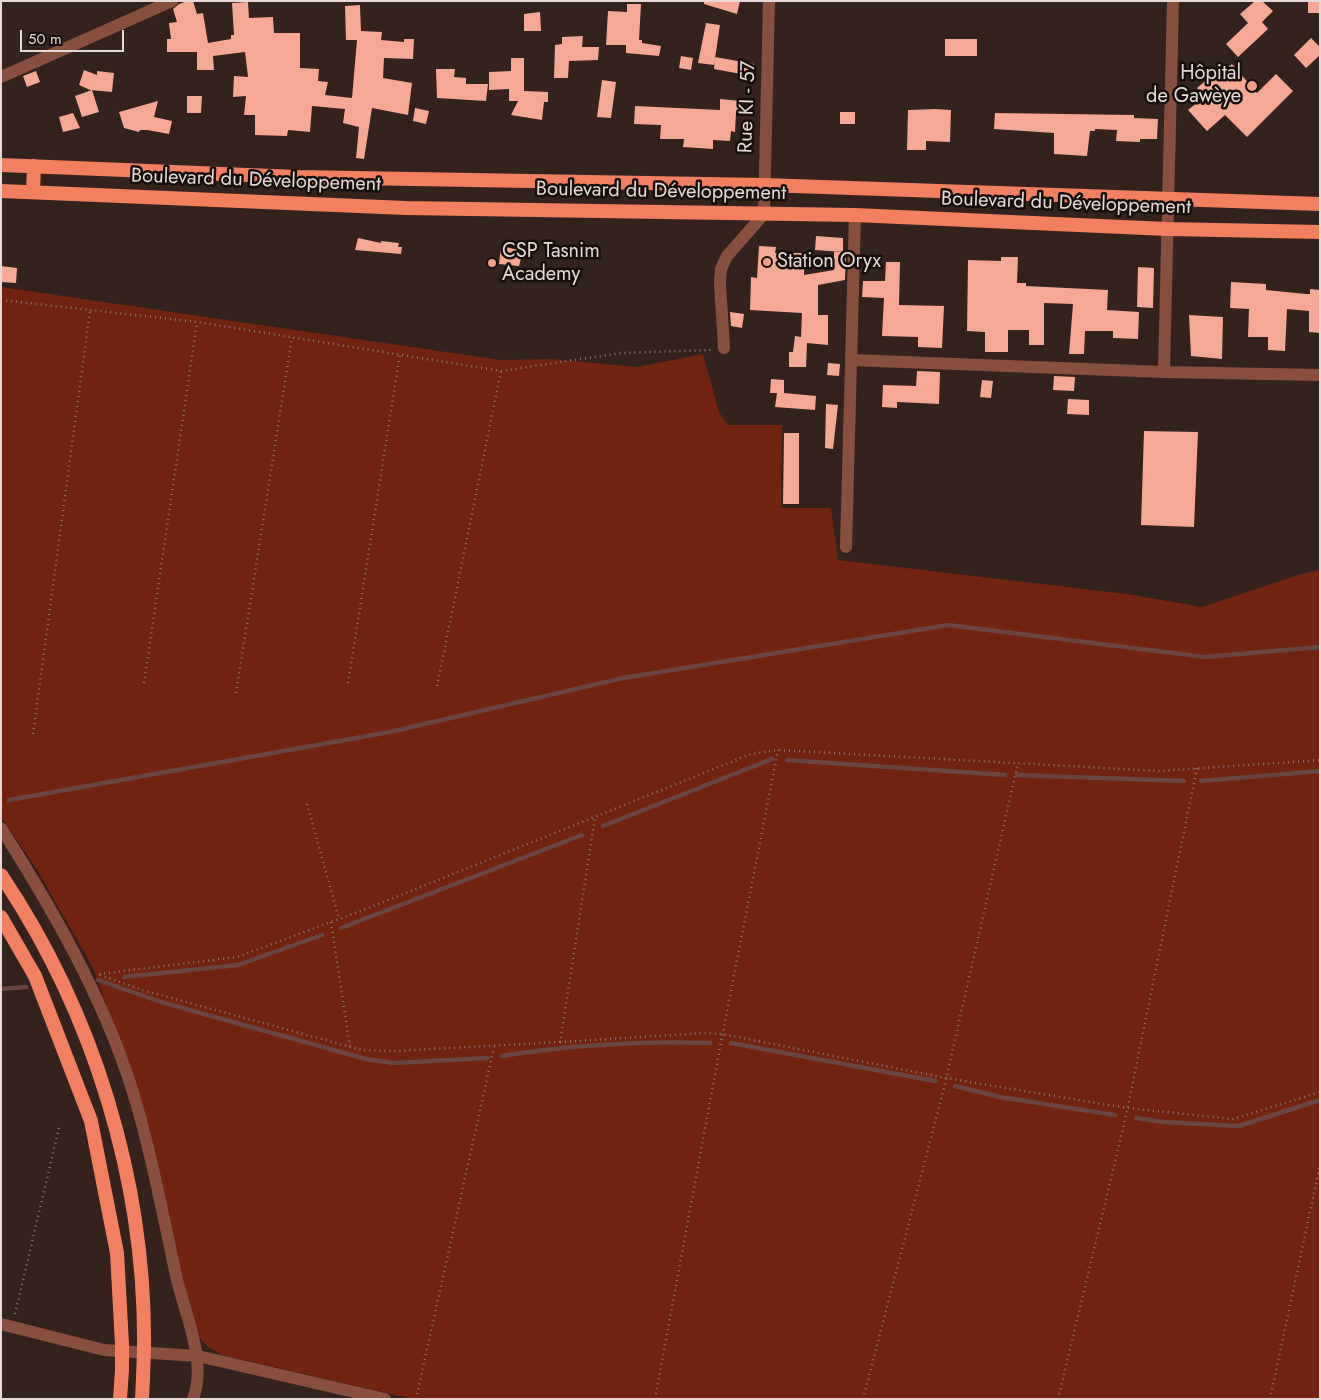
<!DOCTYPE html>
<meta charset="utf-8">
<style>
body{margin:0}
#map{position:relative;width:1321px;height:1400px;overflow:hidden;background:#34221d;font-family:Jost,sans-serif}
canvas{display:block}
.frame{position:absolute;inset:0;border:2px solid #e6d9d5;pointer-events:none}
.scale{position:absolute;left:20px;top:30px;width:104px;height:22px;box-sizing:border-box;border:2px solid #e6d9d5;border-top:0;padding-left:6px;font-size:15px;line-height:18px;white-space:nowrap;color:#e6d9d5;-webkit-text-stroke:4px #160e0b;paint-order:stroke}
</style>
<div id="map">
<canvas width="1321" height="1400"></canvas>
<div class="frame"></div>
<div class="scale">50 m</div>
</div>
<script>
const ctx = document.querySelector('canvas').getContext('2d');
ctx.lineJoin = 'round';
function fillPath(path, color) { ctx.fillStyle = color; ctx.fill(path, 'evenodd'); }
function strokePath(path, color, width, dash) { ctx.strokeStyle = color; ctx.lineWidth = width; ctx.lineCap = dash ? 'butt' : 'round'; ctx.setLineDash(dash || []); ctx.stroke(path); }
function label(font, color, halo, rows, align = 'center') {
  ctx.font = font + ' Jost,sans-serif'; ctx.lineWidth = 5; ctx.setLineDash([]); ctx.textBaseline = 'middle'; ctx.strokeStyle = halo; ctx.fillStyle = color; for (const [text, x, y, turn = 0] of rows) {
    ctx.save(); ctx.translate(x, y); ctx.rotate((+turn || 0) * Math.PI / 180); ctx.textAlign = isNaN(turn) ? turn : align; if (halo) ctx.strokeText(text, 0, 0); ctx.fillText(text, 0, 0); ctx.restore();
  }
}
fillPath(new Path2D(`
 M 1,287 L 501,360 L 550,359 L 637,367 L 703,354 L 719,412 L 728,425 L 782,425 L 781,508 L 831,508 L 838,560 L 1127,594 L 1202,607 L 1301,574 L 1320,570 L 1320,1399 L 413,1399 L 222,1355 L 207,1346 L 198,1336 L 179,1267 L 161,1177 L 135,1083 L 92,966 L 36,868 L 1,817 Z`), '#71240f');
strokePath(new Path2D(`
 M 787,760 L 1005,775
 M 1017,775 L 1184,781
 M 1201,781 L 1320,771
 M 9,800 L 390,732 L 623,678 L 948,625 L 1205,657 L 1320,647
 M 603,826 L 772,759
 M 341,928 L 582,835
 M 124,977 L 238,965 L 322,935
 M 98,980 L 161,1002 L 366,1059 L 394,1063 L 488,1058
 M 1,989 L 26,987
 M 731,1043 L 935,1081
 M 502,1056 C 571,1045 640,1041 710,1043
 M 955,1086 L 1000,1097 L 1115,1115
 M 1136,1118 L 1164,1122 L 1239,1126 L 1320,1100`), '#674540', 4.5);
fillPath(new Path2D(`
 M 188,1 L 193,1 L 197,14 L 203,13 L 208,43 L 231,39 L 231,35 L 234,35 L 232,3 L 248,2 L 249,18 L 273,17 L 274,33 L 300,33 L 300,68 L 319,69 L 318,81 L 328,82 L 325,95 L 352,98 L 357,40 L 346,40 L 345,6 L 360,5 L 361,31 L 382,32 L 381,40 L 404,42 L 404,39 L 414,39 L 413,59 L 384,58 L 383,78 L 412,83 L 408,115 L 372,108 L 364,159 L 356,158 L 359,127 L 343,123 L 345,109 L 312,106 L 310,132 L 288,130 L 287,136 L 255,135 L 255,115 L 244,115 L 246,96 L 233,97 L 234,76 L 248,77 L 245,52 L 213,56 L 214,70 L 197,70 L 197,52 L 167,52 L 167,39 L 171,39 L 169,23 L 177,22 L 173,9 L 179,4 Z
 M 704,1 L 740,1 L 737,14 L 704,4 Z
 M 1255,1 L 1262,1 L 1273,11 L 1262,22 L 1268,29 L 1238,57 L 1226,44 L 1248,23 L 1240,14 Z
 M 1308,1 L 1320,1 L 1320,13 L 1308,13 Z
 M 627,4 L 641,4 L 639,40 L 642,40 L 642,43 L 661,46 L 659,56 L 626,53 L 626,45 L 606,45 L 608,11 L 627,12 Z
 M 540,12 L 541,31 L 524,31 L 524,14 Z
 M 706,23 L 720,25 L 714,65 L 698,63 Z
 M 583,36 L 582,47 L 599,47 L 598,60 L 569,61 L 568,78 L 554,78 L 555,45 L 562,44 L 562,37 Z
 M 1311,38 L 1320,47 L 1320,55 L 1306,68 L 1294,55 Z
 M 945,39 L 977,39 L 977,56 L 945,56 Z
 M 681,56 L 693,58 L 691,70 L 679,68 Z
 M 715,57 L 754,64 L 752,76 L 714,69 Z
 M 511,58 L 524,58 L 524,91 L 548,92 L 548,102 L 544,102 L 542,120 L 511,115 L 518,101 L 509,101 L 509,89 L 489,90 L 489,72 L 511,71 Z
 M 1232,64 L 1257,93 L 1276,74 L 1293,91 L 1247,137 L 1225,115 L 1207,131 L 1188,110 L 1198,102 L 1194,98 L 1201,92 L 1197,88 L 1211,76 L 1214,80 Z
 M 436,69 L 455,69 L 454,77 L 466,78 L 466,84 L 488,84 L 486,101 L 437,98 Z
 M 84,70 L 97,75 L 97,71 L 114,73 L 112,92 L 90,90 L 79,85 Z
 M 36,71 L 40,82 L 27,87 L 23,76 Z
 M 602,80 L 616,82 L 611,118 L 597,117 Z
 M 92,90 L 99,112 L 82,117 L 75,96 Z
 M 187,96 L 202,96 L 201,113 L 187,113 Z
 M 720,99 L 741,101 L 739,113 L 736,112 L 735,132 L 731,131 L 730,141 L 713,140 L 713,149 L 683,147 L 684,139 L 660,139 L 661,125 L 634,124 L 635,106 L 720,110 Z
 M 158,101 L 154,117 L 172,121 L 169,134 L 147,130 L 140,130 L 139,132 L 124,128 L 119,112 Z
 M 415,108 L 429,111 L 426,124 L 413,121 Z
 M 935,109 L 951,110 L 950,142 L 926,141 L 926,150 L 907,150 L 908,110 Z
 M 840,112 L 855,112 L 855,124 L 840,124 Z
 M 73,113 L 80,128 L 63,132 L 59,117 Z
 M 995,113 L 1134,115 L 1134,118 L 1158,119 L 1157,139 L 1140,139 L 1140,142 L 1116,141 L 1117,130 L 1095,129 L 1095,131 L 1090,131 L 1087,156 L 1054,154 L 1054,133 L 994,129 Z
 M 816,236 L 843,238 L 843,252 L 815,250 Z
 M 358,238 L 381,243 L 381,241 L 399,243 L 398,247 L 402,247 L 401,254 L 355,250 Z
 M 501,246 L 523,251 L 519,266 L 499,264 Z
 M 759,246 L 776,247 L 775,253 L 805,253 L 804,275 L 834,270 L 834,251 L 846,252 L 845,280 L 818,285 L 818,315 L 828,315 L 828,345 L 807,343 L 806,367 L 789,367 L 789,352 L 793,352 L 795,336 L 801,337 L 802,313 L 750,310 L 751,277 L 757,278 Z
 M 1001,257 L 1018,257 L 1017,283 L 1026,283 L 1026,286 L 1108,290 L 1107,310 L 1139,312 L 1138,339 L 1113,338 L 1113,331 L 1085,331 L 1084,354 L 1069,354 L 1073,304 L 1044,303 L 1044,345 L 1029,345 L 1029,330 L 1008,330 L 1008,352 L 985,352 L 985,332 L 967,331 L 968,260 L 1001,261 Z
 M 886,262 L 900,262 L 899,305 L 944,306 L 942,348 L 918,347 L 918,337 L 882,336 L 884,298 L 862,297 L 863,281 L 885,281 Z
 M 1,266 L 17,268 L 16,283 L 1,282 Z
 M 1138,267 L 1154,268 L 1153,308 L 1137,307 Z
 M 1231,282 L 1266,284 L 1266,290 L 1306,294 L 1310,294 L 1310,289 L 1320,290 L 1320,333 L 1309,332 L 1309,311 L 1287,309 L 1285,351 L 1268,350 L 1268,337 L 1248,337 L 1249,309 L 1230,308 Z
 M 730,312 L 744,314 L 742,328 L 731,326 Z
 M 1189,315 L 1223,317 L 1222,359 L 1191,356 Z
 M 828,363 L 840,364 L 839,376 L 827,375 Z
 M 917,371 L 940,372 L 939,404 L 897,402 L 897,408 L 882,407 L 883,385 L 916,386 Z
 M 1054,376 L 1075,377 L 1074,391 L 1053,390 Z
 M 771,379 L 784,380 L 784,393 L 816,396 L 815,410 L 775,407 L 777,393 L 770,393 Z
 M 982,380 L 993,381 L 991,398 L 980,397 Z
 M 1068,399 L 1089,400 L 1089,415 L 1067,414 Z
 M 826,404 L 838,405 L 833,449 L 825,448 Z
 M 1144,431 L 1198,432 L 1194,527 L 1141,525 Z
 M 784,433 L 799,433 L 799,504 L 783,504 Z`), '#f5a893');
strokePath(new Path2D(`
 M 1,300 L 197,322 L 501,371 L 621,353 L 711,350
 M 144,683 L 197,322
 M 348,683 L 400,354
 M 437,686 L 501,371
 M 236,693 L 292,337
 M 33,734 L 90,311
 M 307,804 L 339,919
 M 331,922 L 350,1047
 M 99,974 L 237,957 L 366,909 L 751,754 L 778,750 L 1160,771 L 1320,760
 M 100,975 L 142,990 L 362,1050 L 395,1051 L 560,1042 L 595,818
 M 560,1042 L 704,1033 L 722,1034 L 946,1078 L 1127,1108 L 1233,1119 L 1320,1092
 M 15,1314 L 59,1128
 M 416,1399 L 494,1047
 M 655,1399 L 721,1042 L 778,750
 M 863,1399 L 944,1088 L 1018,763
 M 1058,1399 L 1126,1116 L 1197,768
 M 1270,1399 L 1320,1165`), '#8a7a76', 2.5, [1, 4]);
strokePath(new Path2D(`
 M 1,77 L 172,1
 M 724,348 L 720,283 L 721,269 L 727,256 L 764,214 L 769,1
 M 851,360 L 1164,372 L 1320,375
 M 1164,372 L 1173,1
 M 846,547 L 855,215
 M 1,828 C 53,910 102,995 132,1089 C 151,1151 163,1216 177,1280 C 186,1316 207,1363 193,1399
 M 1,1324 L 104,1350 L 198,1356 L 385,1399`), '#884f3f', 12);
strokePath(new Path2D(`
 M 1,165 L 297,177 L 764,185 L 1320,204
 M 1,191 L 406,208 L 855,215 L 1167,229 L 1320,232
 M 33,192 L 34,166
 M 1,875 C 94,1013 146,1183 144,1349
 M 1,917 L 35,976 L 91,1121 L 117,1253 L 122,1344
 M 120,1399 L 122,1370
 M 142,1399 L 143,1378`), '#f27f60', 14);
strokePath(new Path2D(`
 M 122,1370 L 122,1344
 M 143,1378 L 144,1349`), '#f27f60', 14);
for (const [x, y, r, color] of [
 [1252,86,6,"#f49e87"],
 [767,262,5,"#f49e87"],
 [492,263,5,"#f49e87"]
]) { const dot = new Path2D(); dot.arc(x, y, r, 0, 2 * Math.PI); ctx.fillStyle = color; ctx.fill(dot); strokePath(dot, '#160e0b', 2); }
label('20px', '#e6d9d5', '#160e0b', [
 ["Hôpital",1241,74,"right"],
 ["de Gawèye",1241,97,"right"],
 ["CSP Tasnim",502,252],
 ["Academy",502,275],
 ["Station Oryx",777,262]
], 'left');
label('20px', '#e6d9d5', '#160e0b', [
 ["Rue KI - 57",748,107,-88],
 ["Boulevard du Développement",256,181,2],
 ["Boulevard du Développement",661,192,1],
 ["Boulevard du Développement",1066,204,2]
]);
</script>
